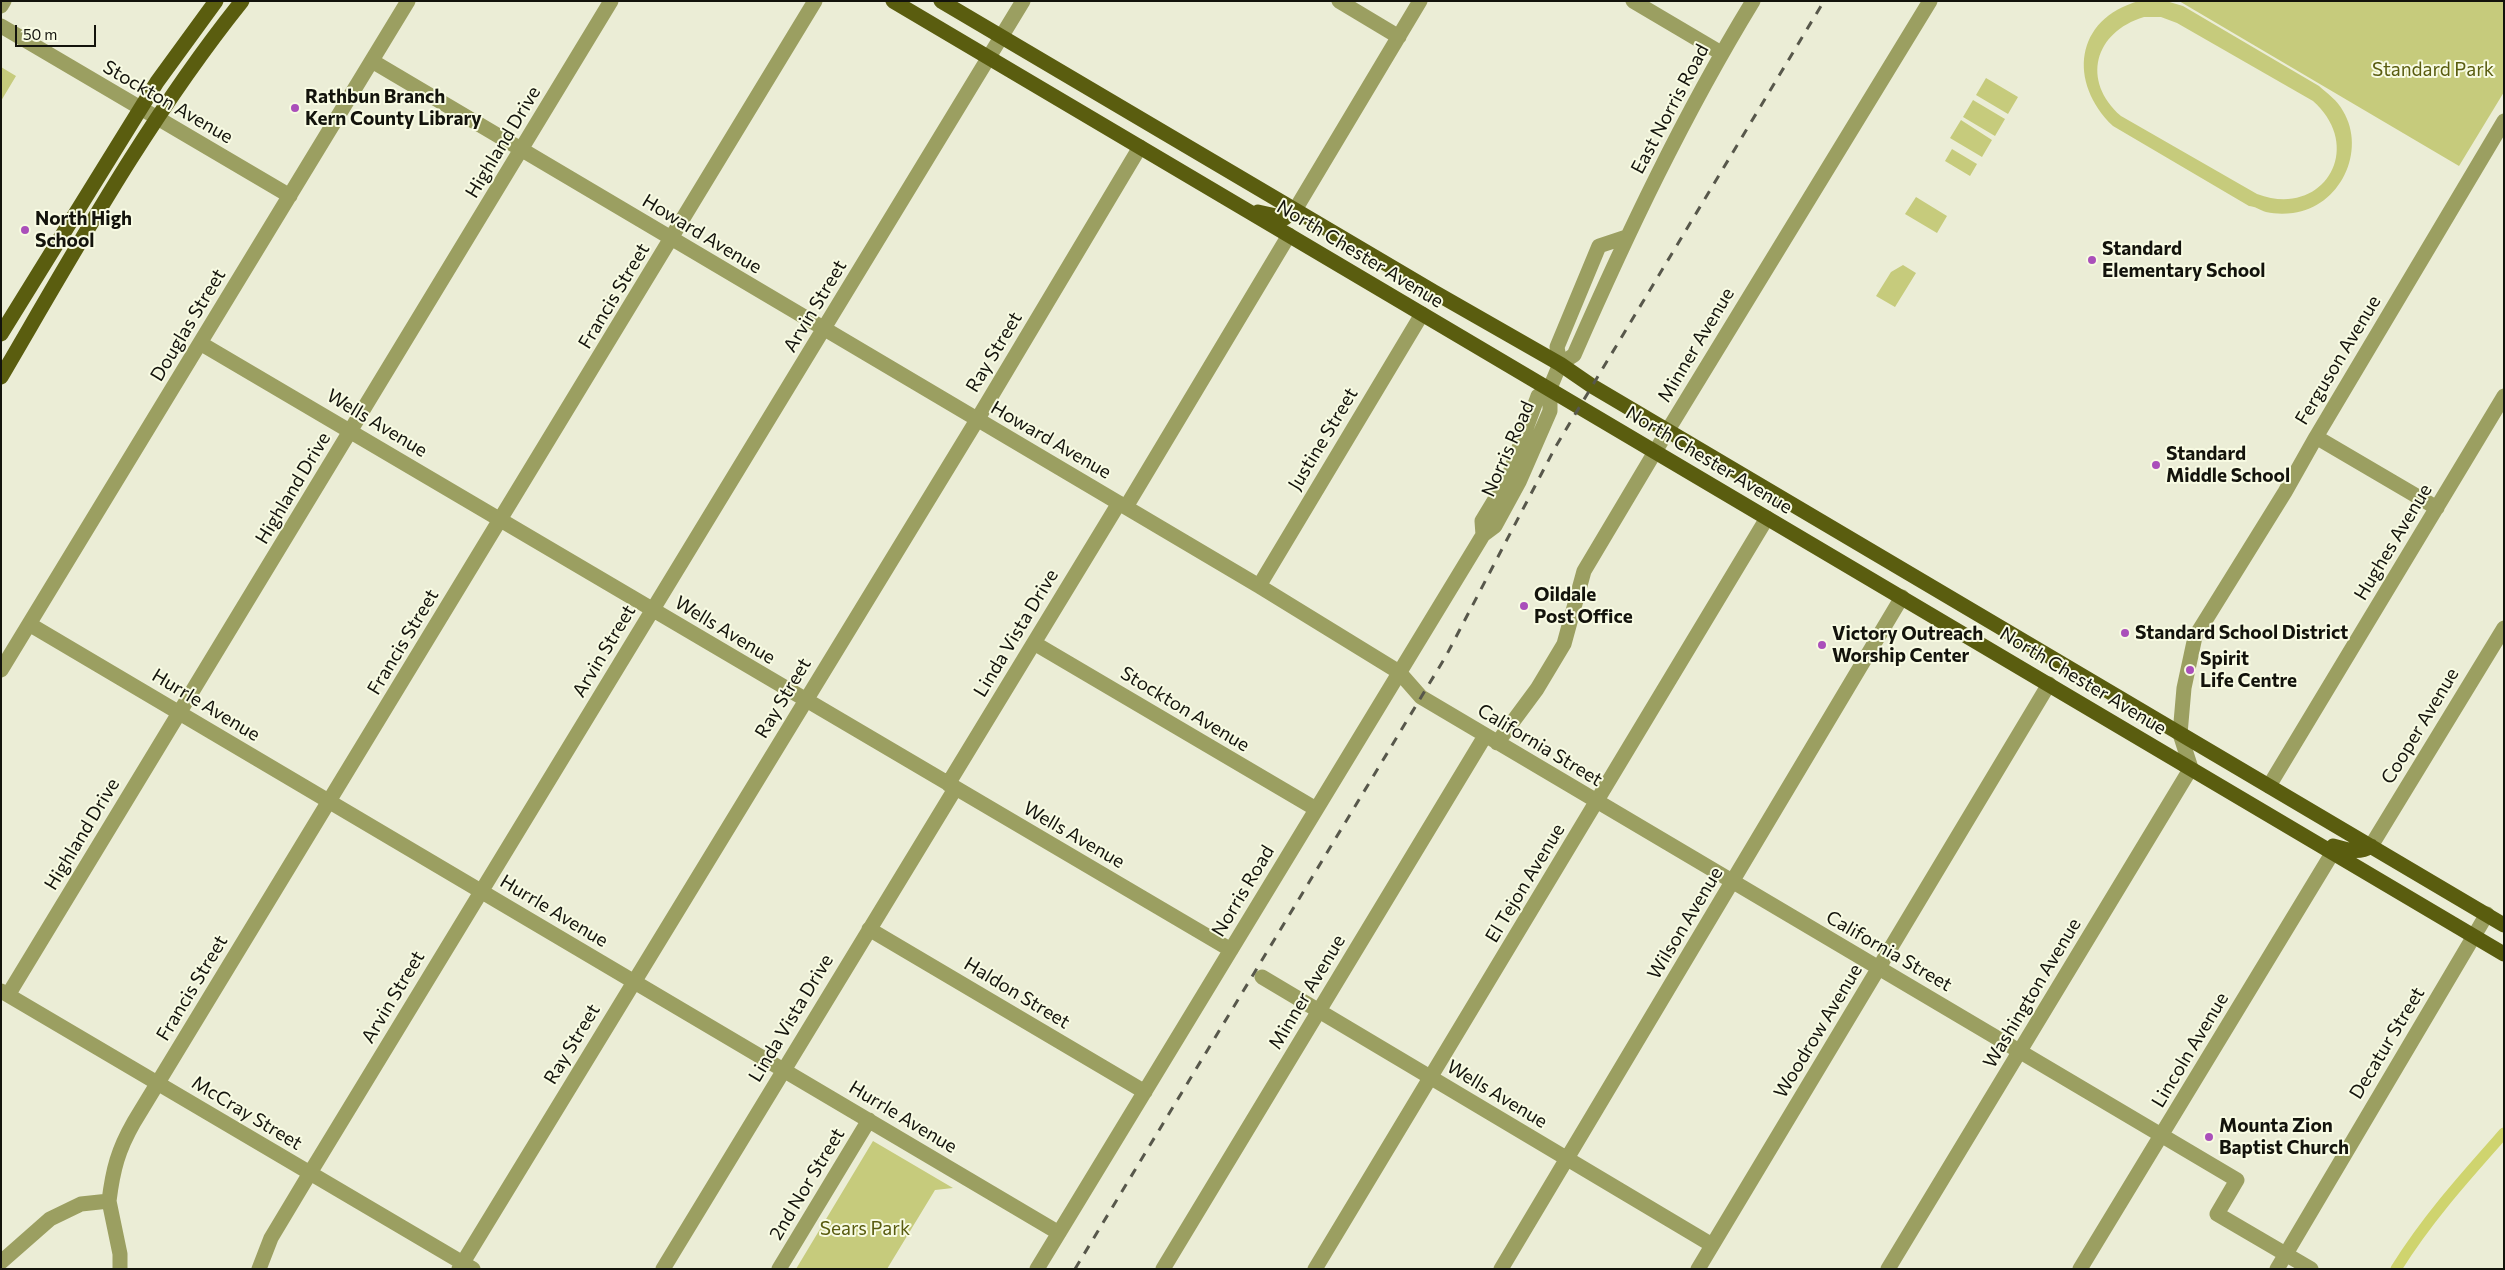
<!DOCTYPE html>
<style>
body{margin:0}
#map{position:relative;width:2505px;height:1270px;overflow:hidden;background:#ebedd6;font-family:Commissioner,sans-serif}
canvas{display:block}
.frame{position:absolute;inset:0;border:2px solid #13130c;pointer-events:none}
.scale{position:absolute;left:15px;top:25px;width:81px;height:22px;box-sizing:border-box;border:2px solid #13130c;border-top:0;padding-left:6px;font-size:15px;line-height:18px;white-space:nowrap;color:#13130c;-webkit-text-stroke:4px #f8fbe3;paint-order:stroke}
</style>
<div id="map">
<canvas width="2505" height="1270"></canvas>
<div class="frame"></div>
<div class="scale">50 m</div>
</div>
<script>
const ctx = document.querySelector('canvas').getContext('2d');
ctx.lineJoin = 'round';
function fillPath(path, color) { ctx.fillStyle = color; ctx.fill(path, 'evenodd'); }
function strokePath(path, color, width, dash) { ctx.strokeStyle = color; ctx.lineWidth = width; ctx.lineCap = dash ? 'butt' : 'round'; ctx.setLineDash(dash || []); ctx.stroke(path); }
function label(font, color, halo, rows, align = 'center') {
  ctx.font = font + ' Commissioner,sans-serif'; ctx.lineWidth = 4; ctx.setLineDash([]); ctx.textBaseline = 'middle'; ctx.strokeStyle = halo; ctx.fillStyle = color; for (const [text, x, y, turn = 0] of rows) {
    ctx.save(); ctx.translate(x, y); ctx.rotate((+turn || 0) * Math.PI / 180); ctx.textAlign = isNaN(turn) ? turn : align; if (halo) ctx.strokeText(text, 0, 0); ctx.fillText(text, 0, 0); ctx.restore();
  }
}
fillPath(new Path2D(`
 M 2139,1 L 2166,1 L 2183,6 L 2319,86 C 2328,94 2337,100 2343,111 C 2367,151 2340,207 2293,213 C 2284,214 2275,214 2266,212 C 2260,210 2254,206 2249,206 L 2113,126 C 2068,83 2074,19 2139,1 ZM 2144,17 L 2161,17 L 2177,23 L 2313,101 C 2366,148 2323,219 2257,194 L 2121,116 C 2081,81 2094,32 2144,17 Z
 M 2179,1 L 2504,1 L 2504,92 L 2459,166 Z
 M 1,67 L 16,76 L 1,101 Z
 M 1986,78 L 2018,97 L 2008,114 L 1976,95 Z
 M 1973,100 L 2005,119 L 1995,136 L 1963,117 Z
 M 1961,120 L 1992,140 L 1982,157 L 1950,138 Z
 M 1952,149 L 1977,164 L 1970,176 L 1945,161 Z
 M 1916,197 L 1947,216 L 1937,233 L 1905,214 Z
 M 1903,265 L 1916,273 L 1895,307 L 1876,296 L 1891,272 Z
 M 873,1141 L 953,1188 L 935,1190 L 887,1269 L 796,1269 Z`), '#c6cb7c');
strokePath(new Path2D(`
 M 2396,1269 C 2427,1219 2465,1177 2504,1133`), '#cfd46e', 11);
strokePath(new Path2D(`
 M 1339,1 L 1399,37
 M 1633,1 L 1721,53
 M 1,6 L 4,1
 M 1,26 L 290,196
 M 372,61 L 1259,586 L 1399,672 L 1421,697 L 2237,1180 L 2217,1214 L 2311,1269
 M 1295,210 L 1420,1
 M 200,343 L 1231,950
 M 1560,364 L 1574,355 C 1627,234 1684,114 1753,1
 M 2316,437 L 2437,508
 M 1126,507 L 1289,235
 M 1483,535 L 1482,521 L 1508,478 L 1538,396 L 1550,388
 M 1259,586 L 1422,314
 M 29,624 L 1059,1233
 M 1034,643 L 1316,809
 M 1,670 L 408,1
 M 1497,743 L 1537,689 L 1564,644 L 1584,571 L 1668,430 L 1930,1
 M 948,784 L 1119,503
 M 2269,786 L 2504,396
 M 2371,846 L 2504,628
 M 869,929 L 1145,1092
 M 1262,977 L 1712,1245
 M 1,991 L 473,1269
 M 8,995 L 611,1
 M 109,1201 L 120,1254 L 120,1269
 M 1,1262 L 50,1219 L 81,1204 L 109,1201 C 113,1169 118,1150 134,1122 L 815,1
 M 259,1269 L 271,1238 L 310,1173 L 1023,1
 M 459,1269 L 977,420 L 1140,147
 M 663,1269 L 955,789
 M 779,1269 L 869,1120
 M 1037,1269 L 1483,535 L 1495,526 L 1519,482 L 1550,411 L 1550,388 L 1560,364 L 1557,347 L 1599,246 L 1626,237
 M 1163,1269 L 1485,736
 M 1315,1269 L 1767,518
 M 1501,1269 L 1902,597
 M 1698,1269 L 2049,684
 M 1888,1269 L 2191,768 L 2180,734 L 2184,688 L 2195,637 L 2285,492 L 2316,437 L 2504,121
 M 2080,1269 L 2333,852
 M 2277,1269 L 2487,914`), '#9b9f61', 15);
strokePath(new Path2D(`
 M 893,1 L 2504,954
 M 941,1 L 1434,292 L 1560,364 L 1592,386 L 2504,925
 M 1258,212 L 1285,218 L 1295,210
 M 1,334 L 157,82 L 216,1
 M 1,377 C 76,249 149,117 242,1
 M 2333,846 C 2347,850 2359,854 2371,846`), '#5a5d0f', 15);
strokePath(new Path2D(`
 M 1075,1269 L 1446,656 L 1556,446 L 1824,1`), '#57574b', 3, [9, 9]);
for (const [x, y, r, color] of [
 [295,108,5,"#aa4fba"],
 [25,230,5,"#aa4fba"],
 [2092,260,5,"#aa4fba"],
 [2156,465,5,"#aa4fba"],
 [1524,606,5,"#aa4fba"],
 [2125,633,5,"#aa4fba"],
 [1822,645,5,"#aa4fba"],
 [2190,670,5,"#aa4fba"],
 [2209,1137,5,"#aa4fba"]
]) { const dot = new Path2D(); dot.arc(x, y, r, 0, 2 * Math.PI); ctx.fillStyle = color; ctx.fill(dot); strokePath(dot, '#f8fbe3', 2); }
label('19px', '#595c10', '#f8fbe3', [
 ["Standard Park",2433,70],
 ["Sears Park",865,1229]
]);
label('bold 19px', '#13130c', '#f8fbe3', [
 ["Rathbun Branch",305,97],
 ["Kern County Library",305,119],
 ["North High",35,219],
 ["School",35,241],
 ["Standard",2102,249],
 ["Elementary School",2102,271],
 ["Standard",2166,454],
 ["Middle School",2166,476],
 ["Oildale",1534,595],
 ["Post Office",1534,617],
 ["Standard School District",2135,633],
 ["Victory Outreach",1832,634],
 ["Worship Center",1832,656],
 ["Spirit",2200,659],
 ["Life Centre",2200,681],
 ["Mounta Zion",2219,1126],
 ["Baptist Church",2219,1148]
], 'left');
label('19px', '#13130c', '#f8fbe3', [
 ["Stockton Avenue",168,102,30],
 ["East Norris Road",1670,109,-62],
 ["Highland Drive",503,142,-59],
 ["Howard Avenue",702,234,31],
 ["North Chester Avenue",1360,254,31],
 ["Francis Street",614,296,-59],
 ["Arvin Street",815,306,-59],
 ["Douglas Street",188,325,-59],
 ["Minner Avenue",1696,345,-59],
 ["Ray Street",994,352,-59],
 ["Ferguson Avenue",2338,360,-59],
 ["Wells Avenue",377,423,31],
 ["Justine Street",1323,439,-59],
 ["Howard Avenue",1051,440,30],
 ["Norris Road",1508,449,-66],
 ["North Chester Avenue",1709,460,31],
 ["Highland Drive",293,488,-59],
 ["Hughes Avenue",2393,542,-59],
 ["Wells Avenue",725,630,31],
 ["Linda Vista Drive",1016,633,-59],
 ["Francis Street",403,642,-59],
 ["Arvin Street",604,651,-59],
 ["North Chester Avenue",2083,681,31],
 ["Ray Street",783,698,-59],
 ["Hurrle Avenue",206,705,31],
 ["Stockton Avenue",1185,709,31],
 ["Cooper Avenue",2420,726,-59],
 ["California Street",1540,745,31],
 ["Highland Drive",82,834,-59],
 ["Wells Avenue",1074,835,30],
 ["El Tejon Avenue",1525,883,-59],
 ["Norris Road",1243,891,-59],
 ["Hurrle Avenue",554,911,31],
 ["Wilson Avenue",1685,923,-59],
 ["California Street",1889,951,30],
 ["Francis Street",192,988,-59],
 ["Minner Avenue",1307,992,-59],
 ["Haldon Street",1017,993,31],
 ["Washington Avenue",2032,993,-59],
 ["Arvin Street",393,997,-59],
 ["Linda Vista Drive",791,1018,-59],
 ["Woodrow Avenue",1818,1031,-59],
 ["Decatur Street",2387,1043,-59],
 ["Ray Street",572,1044,-59],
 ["Lincoln Avenue",2190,1050,-59],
 ["Wells Avenue",1497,1094,31],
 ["McCray Street",247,1113,31],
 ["Hurrle Avenue",903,1117,31],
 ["2nd Nor Street",807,1184,-59]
]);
</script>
